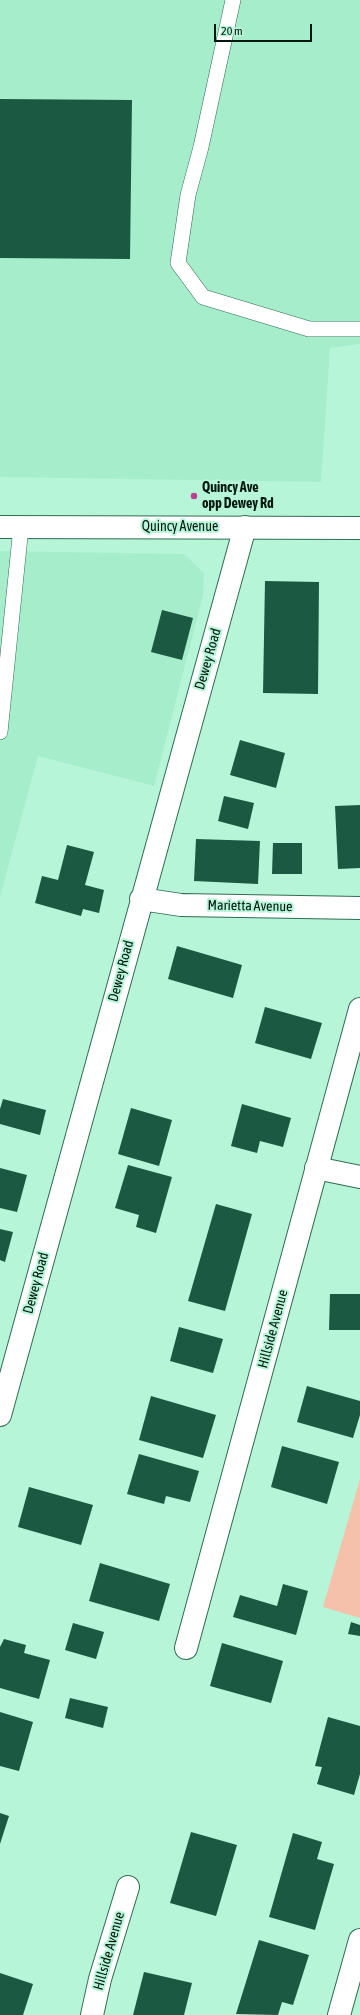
<!DOCTYPE html>
<style>
body{margin:0}
#map{position:relative;width:360px;height:2015px;overflow:hidden;background:#b7f5d8;font-family:"Asap Condensed",sans-serif}
canvas{display:block}
.scale{position:absolute;left:214px;top:24px;width:98px;height:18px;box-sizing:border-box;border:2px solid #01180e;border-top:0;padding-left:5px;font-size:12px;line-height:14px;white-space:nowrap;color:#01180e;-webkit-text-stroke:3px #b7f5d8;paint-order:stroke}
</style>
<div id="map">
<canvas width="360" height="2015"></canvas>
<div class="scale">20 m</div>
</div>
<script>
const ctx = document.querySelector('canvas').getContext('2d');
ctx.lineJoin = 'round';
function fillPath(path, color) { ctx.fillStyle = color; ctx.fill(path, 'evenodd'); }
function strokePath(path, color, width, dash) { ctx.strokeStyle = color; ctx.lineWidth = width; ctx.lineCap = dash ? 'butt' : 'round'; ctx.setLineDash(dash || []); ctx.stroke(path); }
function label(font, color, halo, rows, align = 'center') {
  ctx.font = font + ' "Asap Condensed",sans-serif'; ctx.lineWidth = 4; ctx.setLineDash([]); ctx.textBaseline = 'middle'; ctx.strokeStyle = halo; ctx.fillStyle = color; for (const [text, x, y, turn = 0] of rows) {
    ctx.save(); ctx.translate(x, y); ctx.rotate((+turn || 0) * Math.PI / 180); ctx.textAlign = isNaN(turn) ? turn : align; if (halo) ctx.strokeText(text, 0, 0); ctx.fillText(text, 0, 0); ctx.restore();
  }
}
fillPath(new Path2D(`
 M 0,0 L 360,0 L 360,344 L 330,348 L 321,482 L 0,477 Z
 M 0,551 L 184,554 L 204,573 L 203,595 L 154,786 L 38,756 L 0,897 Z`), '#a6edcc');
fillPath(new Path2D(`
 M 360,1479 L 360,1618 L 323,1607 Z`), '#f6c1aa');
fillPath(new Path2D(`
 M 0,99 L 132,100 L 130,259 L 0,258 Z
 M 265,581 L 319,582 L 318,694 L 263,693 Z
 M 162,610 L 193,618 L 182,660 L 151,652 Z
 M 240,740 L 285,753 L 276,788 L 230,775 Z
 M 224,796 L 254,803 L 248,829 L 218,821 Z
 M 360,805 L 360,868 L 338,869 L 335,806 Z
 M 196,839 L 260,841 L 258,884 L 194,881 Z
 M 273,843 L 302,843 L 302,874 L 272,874 Z
 M 67,845 L 94,852 L 85,885 L 104,890 L 99,913 L 83,909 L 81,916 L 35,903 L 42,876 L 58,880 Z
 M 177,946 L 242,965 L 233,998 L 168,979 Z
 M 265,1007 L 322,1023 L 311,1059 L 255,1043 Z
 M 3,1099 L 46,1110 L 40,1135 L 0,1124 L 0,1109 Z
 M 242,1104 L 291,1118 L 283,1147 L 260,1141 L 257,1153 L 231,1146 Z
 M 131,1108 L 172,1120 L 159,1166 L 118,1154 Z
 M 128,1165 L 172,1177 L 156,1233 L 136,1227 L 139,1215 L 115,1208 Z
 M 0,1168 L 27,1175 L 17,1212 L 0,1208 Z
 M 216,1204 L 252,1214 L 225,1311 L 188,1301 Z
 M 0,1229 L 13,1232 L 5,1262 L 0,1260 Z
 M 330,1294 L 360,1294 L 360,1330 L 329,1330 Z
 M 179,1327 L 223,1339 L 213,1373 L 170,1361 Z
 M 307,1386 L 360,1401 L 360,1415 L 353,1438 L 297,1422 Z
 M 151,1396 L 216,1415 L 203,1458 L 139,1440 Z
 M 282,1446 L 339,1462 L 327,1504 L 271,1487 Z
 M 139,1454 L 199,1471 L 190,1502 L 166,1496 L 164,1504 L 127,1494 Z
 M 29,1487 L 93,1505 L 81,1545 L 18,1527 Z
 M 100,1563 L 170,1584 L 159,1621 L 89,1601 Z
 M 283,1584 L 308,1591 L 296,1635 L 233,1617 L 240,1595 L 277,1606 Z
 M 351,1622 L 360,1625 L 360,1636 L 348,1634 Z
 M 73,1623 L 104,1632 L 96,1659 L 65,1650 Z
 M 4,1639 L 26,1645 L 24,1653 L 50,1660 L 39,1699 L 0,1688 L 0,1647 Z
 M 222,1643 L 283,1661 L 271,1703 L 210,1686 Z
 M 70,1698 L 108,1707 L 103,1728 L 65,1718 Z
 M 0,1712 L 33,1722 L 19,1771 L 0,1766 Z
 M 328,1717 L 360,1726 L 360,1774 L 354,1795 L 317,1784 L 322,1767 L 315,1766 Z
 M 0,1813 L 9,1816 L 0,1844 Z
 M 191,1832 L 237,1845 L 216,1916 L 170,1903 Z
 M 293,1833 L 322,1842 L 317,1859 L 334,1864 L 315,1930 L 269,1917 Z
 M 259,1940 L 309,1955 L 293,2005 L 282,2002 L 278,2015 L 236,2014 Z
 M 144,1972 L 192,1983 L 184,2015 L 133,2015 Z
 M 0,1973 L 33,1984 L 23,2015 L 0,2015 Z`), '#1c5942');
const service = new Path2D(`
 M 233,0 L 201,147 L 188,195 L 178,263 L 203,297 L 309,329 L 360,329
 M 0,732 L 21,527`);
const minor = new Path2D(`
 M 141,899 L 181,905 L 360,908
 M 316,1168 L 360,1177
 M 0,1415 L 245,527
 M 186,1648 L 360,1009
 M 92,2015 L 100,1979 L 128,1887
 M 339,2015 L 360,1940`);
const primary = new Path2D(`
 M 0,527 L 360,528`);
strokePath(service, '#306c53', 16);
strokePath(minor, '#306c53', 24);
strokePath(primary, '#306c53', 24);
strokePath(service, '#fff', 15);
strokePath(minor, '#fff', 22);
strokePath(primary, '#fff', 22);
for (const [x, y, r, color] of [
 [194,496,4,"#bd4192"]
]) { const dot = new Path2D(); dot.arc(x, y, r, 0, 2 * Math.PI); ctx.fillStyle = color; ctx.fill(dot); strokePath(dot, '#b7f5d8', 1.5); }
label('bold 14px', '#01180e', '#b7f5d8', [
 ["Quincy Ave",202,488],
 ["opp Dewey Rd",202,504]
], 'left');
label('14px', '#01180e', '#b7f5d8', [
 ["Quincy Avenue",180,527],
 ["Dewey Road",208,659,-74],
 ["Marietta Avenue",250,906,1],
 ["Dewey Road",121,971,-75],
 ["Dewey Road",36,1283,-75],
 ["Hillside Avenue",273,1329,-75],
 ["Hillside Avenue",109,1951,-74]
]);
</script>
